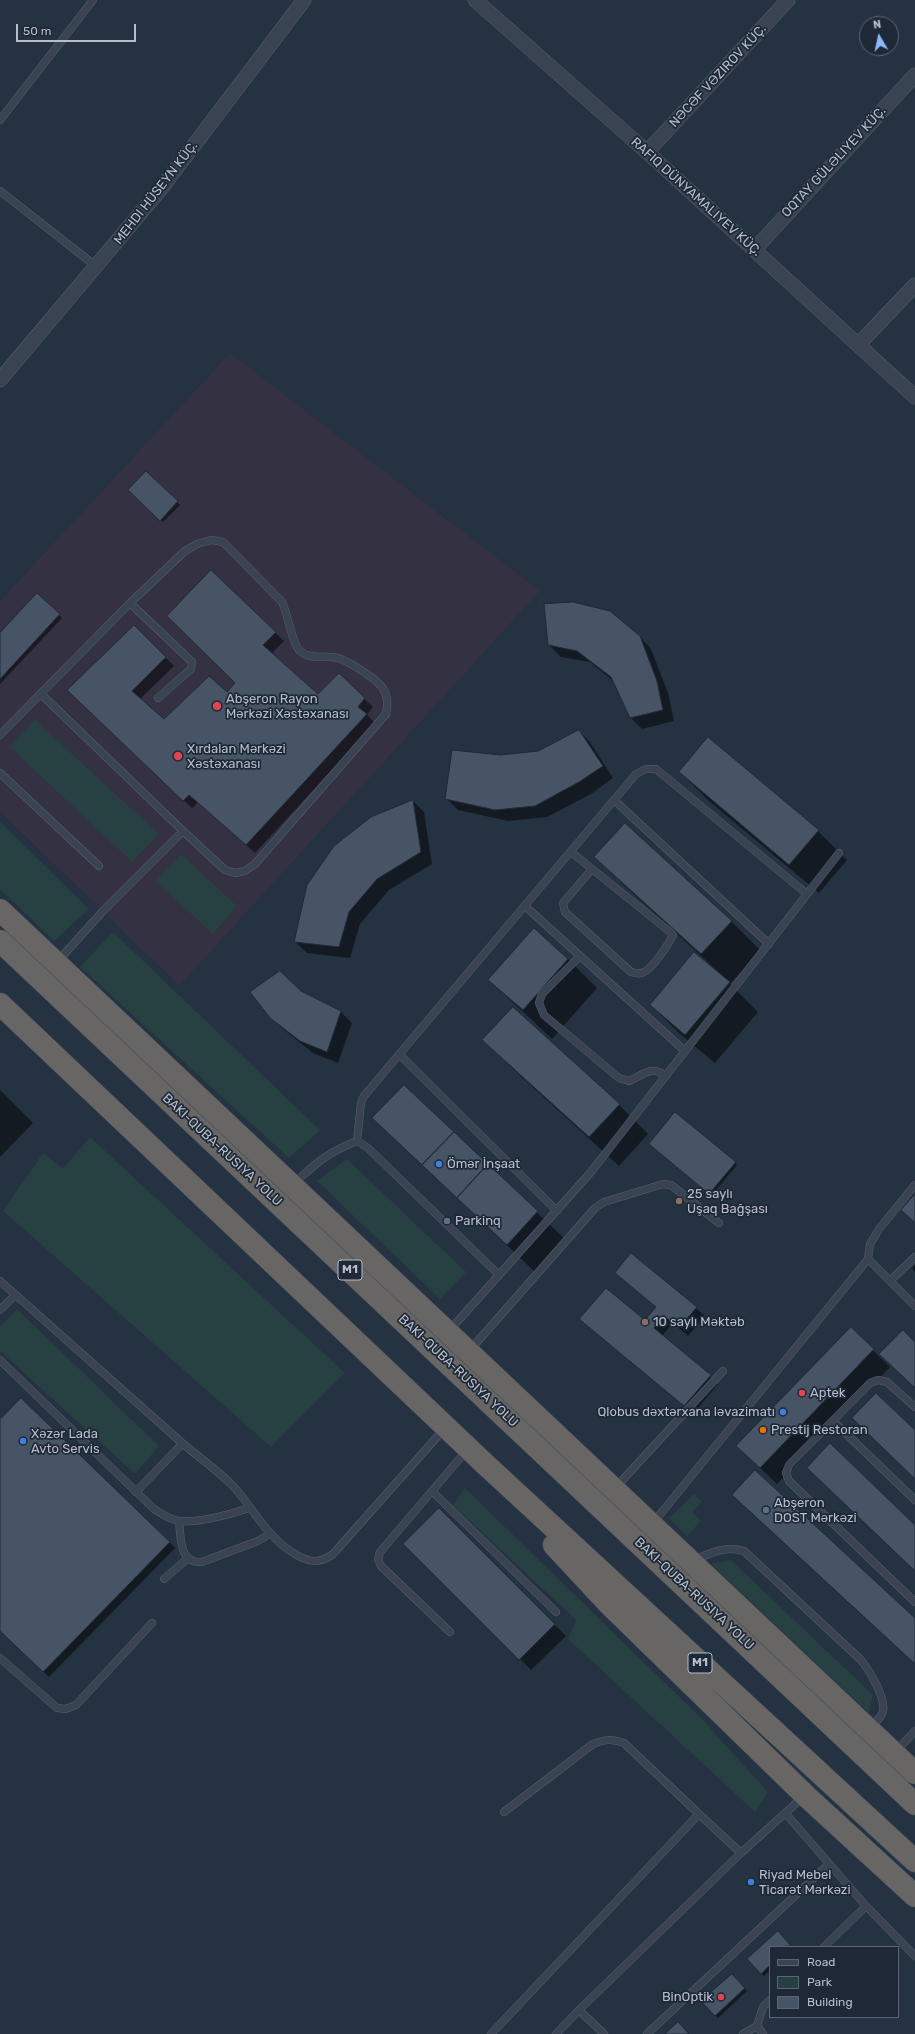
<!DOCTYPE html>
<meta charset="utf-8">
<style>
body{margin:0}
#map{position:relative;width:915px;height:2034px;overflow:hidden;background:#253241;font-family:Rubik,sans-serif}
canvas{display:block}
.legend{position:absolute;left:769px;top:1946px;width:130px;height:72px;box-sizing:border-box;background:#1e2836;border:1px solid #5b6472;margin:0;padding:5px 7px;list-style:none;font-size:12px;color:#b6becb}
.legend li{display:flex;align-items:center;gap:8px;height:20px}
.legend b{width:20px;border:1px solid #5b6472}
.north{position:absolute;left:859px;top:16px;width:40px;height:40px;box-sizing:border-box;background:#1e2836;border:1px solid #5b6472;border-radius:50%;rotate:351deg;font-size:11px;font-weight:700;line-height:16px;text-align:center;color:#b6becb}
.north::after{content:'';display:block;margin:auto;width:14px;height:18px;background:#8bb9fb;clip-path:polygon(50% 0,100% 100%,50% 72%,0 100%)}
.scale{position:absolute;left:16px;top:24px;width:120px;height:18px;box-sizing:border-box;border:2px solid #b6becb;border-top:0;padding-left:5px;font-size:12px;line-height:14px;white-space:nowrap;color:#b6becb;-webkit-text-stroke:3px #1e2836;paint-order:stroke}
</style>
<div id="map">
<canvas width="915" height="2034"></canvas>
<ul class="legend">
<li><b style="height:5px;background:#394351"></b>Road</li>
<li><b style="height:11px;background:#274042"></b>Park</li>
<li><b style="height:11px;background:#465465"></b>Building</li>
</ul>
<div class="north">N</div>
<div class="scale">50 m</div>
</div>
<script>
const ctx = document.querySelector('canvas').getContext('2d');
ctx.lineJoin = 'round';
function fillPath(path, color) { ctx.fillStyle = color; ctx.fill(path, 'evenodd'); }
function strokePath(path, color, width, dash) { ctx.strokeStyle = color; ctx.lineWidth = width; ctx.lineCap = dash ? 'butt' : 'round'; ctx.setLineDash(dash || []); ctx.stroke(path); }
function label(font, color, halo, rows, align = 'center') {
  ctx.font = font + ' Rubik,sans-serif'; ctx.lineWidth = 3.5; ctx.setLineDash([]); ctx.textBaseline = 'middle'; ctx.strokeStyle = halo; ctx.fillStyle = color; for (const [text, x, y, turn = 0] of rows) {
    ctx.save(); ctx.translate(x, y); ctx.rotate((+turn || 0) * Math.PI / 180); ctx.textAlign = isNaN(turn) ? turn : align; if (halo) ctx.strokeText(text, 0, 0); ctx.fillText(text, 0, 0); ctx.restore();
  }
}
fillPath(new Path2D(`
 M 230,353 L 540,591 L 179,986 L 0,811 L 0,601 Z`), '#333142');
fillPath(new Path2D(`
 M 35,720 L 159,834 L 132,862 L 10,747 Z
 M 0,822 L 89,909 L 54,941 L 0,889 Z
 M 181,854 L 237,906 L 213,934 L 155,881 Z
 M 113,932 L 320,1130 L 289,1158 L 80,967 Z
 M 90,1137 L 345,1373 L 271,1447 L 3,1211 L 43,1153 L 63,1169 Z
 M 347,1159 L 466,1272 L 440,1299 L 317,1181 Z
 M 17,1309 L 159,1446 L 135,1474 L 0,1351 L 0,1327 Z
 M 465,1488 L 700,1717 L 768,1792 L 755,1812 L 568,1639 L 576,1620 L 453,1505 Z
 M 694,1494 L 702,1502 L 692,1512 L 701,1521 L 687,1536 L 669,1518 Z
 M 731,1560 L 873,1695 L 869,1713 L 711,1564 Z`), '#274042');
fillPath(new Path2D(`
 M 146,472 L 180,505 L 163,522 L 129,490 Z
 M 211,571 L 284,641 L 272,653 L 318,695 L 364,699 L 373,707 L 367,715 L 375,723 L 255,853 L 198,802 L 192,808 L 77,699 L 134,627 L 174,666 L 140,699 L 164,720 L 227,694 L 237,683 Z
 M 37,595 L 62,618 L 0,684 L 0,635 Z
 M 640,637 L 651,649 L 668,693 L 674,721 L 642,729 L 631,718 L 613,681 L 590,662 L 561,657 L 549,645 Z
 M 579,731 L 590,742 L 613,778 L 591,794 L 547,817 L 508,821 L 458,810 L 446,798 L 501,756 L 538,752 Z
 M 680,772 L 818,831 L 847,860 L 819,893 L 709,801 Z
 M 413,801 L 424,812 L 432,864 L 389,890 L 360,924 L 350,958 L 307,953 L 295,942 Z
 M 596,857 L 731,921 L 760,950 L 730,984 L 758,1012 L 715,1063 L 680,1034 L 651,1005 L 724,977 L 625,886 Z
 M 568,959 L 597,988 L 552,1039 L 489,980 Z
 M 300,992 L 341,1012 L 352,1023 L 338,1063 L 313,1053 L 283,1029 L 271,1018 Z
 M 484,1040 L 619,1105 L 648,1134 L 619,1166 L 513,1069 Z
 M 404,1086 L 567,1241 L 536,1273 L 374,1118 Z
 M 0,1090 L 33,1123 L 0,1157 Z
 M 652,1146 L 735,1163 L 737,1165 L 712,1195 Z
 M 632,1254 L 705,1316 L 688,1336 L 673,1323 L 662,1336 L 718,1384 L 693,1414 L 581,1319 L 645,1322 L 657,1308 L 616,1273 Z
 M 915,1265 L 915,1272 L 912,1268 Z
 M 851,1329 L 890,1367 L 777,1484 L 755,1463 Z
 M 21,1400 L 175,1548 L 49,1677 L 0,1630 L 0,1419 L 1,1420 Z
 M 733,1495 L 915,1620 L 915,1664 L 750,1512 Z
 M 439,1509 L 566,1636 L 531,1670 L 404,1544 Z
 M 778,1933 L 791,1947 L 770,1947 L 770,1970 L 764,1976 L 749,1959 Z
 M 732,1975 L 747,1991 L 718,2018 L 703,2001 Z`), '#0007');
const building = new Path2D(`
 M 146,471 L 178,501 L 160,521 L 128,490 Z
 M 211,570 L 276,632 L 263,645 L 318,694 L 339,673 L 365,698 L 358,707 L 367,714 L 246,845 L 189,795 L 183,801 L 67,690 L 134,625 L 166,657 L 132,691 L 164,719 L 209,676 L 227,692 L 235,683 L 167,616 Z
 M 37,593 L 60,614 L 0,679 L 0,633 Z
 M 573,602 L 610,611 L 640,636 L 657,681 L 663,710 L 630,718 L 611,677 L 577,651 L 548,645 L 544,604 Z
 M 579,730 L 603,766 L 579,782 L 535,806 L 495,810 L 445,799 L 452,750 L 501,755 L 538,751 Z
 M 708,737 L 819,830 L 789,865 L 679,772 Z
 M 413,800 L 421,852 L 377,879 L 349,912 L 339,947 L 294,942 L 307,885 L 334,846 L 371,817 Z
 M 625,823 L 732,921 L 701,954 L 594,857 Z
 M 534,928 L 568,959 L 523,1010 L 488,980 Z
 M 694,952 L 730,982 L 685,1035 L 650,1005 Z
 M 280,971 L 301,991 L 341,1011 L 327,1052 L 300,1041 L 270,1018 L 250,992 Z
 M 513,1007 L 620,1104 L 589,1137 L 482,1040 Z
 M 404,1085 L 454,1132 L 422,1165 L 372,1118 Z
 M 675,1112 L 736,1162 L 709,1194 L 649,1144 Z
 M 454,1132 L 488,1164 L 457,1198 L 422,1165 Z
 M 488,1164 L 538,1211 L 507,1245 L 457,1198 Z
 M 915,1194 L 915,1223 L 901,1210 Z
 M 631,1253 L 697,1307 L 679,1328 L 664,1316 L 654,1328 L 711,1375 L 684,1406 L 579,1319 L 606,1288 L 645,1320 L 656,1307 L 615,1273 Z
 M 851,1327 L 874,1349 L 760,1468 L 736,1446 Z
 M 903,1330 L 915,1342 L 915,1388 L 879,1354 Z
 M 876,1393 L 915,1430 L 915,1479 L 852,1418 Z
 M 21,1398 L 170,1542 L 43,1672 L 0,1631 L 0,1417 L 1,1418 Z
 M 830,1443 L 915,1525 L 915,1571 L 807,1468 Z
 M 755,1470 L 915,1618 L 915,1664 L 732,1495 Z
 M 439,1508 L 555,1624 L 519,1660 L 403,1544 Z
 M 778,1931 L 791,1946 L 770,1947 L 770,1965 L 761,1974 L 747,1959 Z
 M 732,1974 L 745,1988 L 715,2016 L 701,2001 Z
 M 678,2022 L 689,2034 L 665,2034 Z`);
fillPath(building, '#465465');
strokePath(building, '#202a38', 1);
const service = new Path2D(`
 M 0,120 L 93,0
 M 0,191 L 97,267
 M 130,603 L 192,662 L 191,669 L 158,698
 M 0,735 L 130,603 L 185,551 L 197,544 L 211,540 L 223,542 L 282,602 C 288,614 292,644 300,651 C 312,661 325,654 338,658 C 350,662 375,678 382,687 C 388,696 388,704 386,714 L 255,864 L 245,871 L 235,873 L 225,870 L 183,831 L 41,694
 M 0,773 L 99,866
 M 614,800 L 769,944
 M 571,852 L 669,931 L 673,935 C 668,945 653,968 644,972 C 639,975 636,973 631,972 L 565,912 L 563,903 L 592,869
 M 525,906 L 685,1051
 M 580,956 L 542,994 L 539,1003 L 544,1015 L 619,1078 L 629,1081 C 645,1074 650,1065 666,1076
 M 58,961 L 103,911 L 183,831
 M 399,1054 L 557,1211
 M 357,1141 L 361,1103 L 364,1096 L 636,774 L 646,769 L 656,769 L 807,894
 M 293,1184 C 317,1163 326,1153 357,1141 L 368,1148 L 499,1275
 M 915,1185 L 879,1229 L 870,1244 L 868,1259 L 915,1306
 M 0,1281 C 57,1332 114,1383 172,1434 C 191,1452 214,1467 232,1485 C 253,1507 265,1535 292,1552 C 306,1562 319,1565 333,1554 L 445,1428
 M 890,1281 L 915,1257
 M 0,1310 L 15,1295
 M 449,1331 L 591,1172 L 839,853
 M 470,1350 L 595,1208 L 604,1202 L 663,1184 L 671,1185 L 719,1223
 M 0,1360 L 154,1509 C 161,1513 170,1520 179,1521 C 201,1523 228,1515 249,1508
 M 915,1407 L 887,1382 L 878,1380 L 870,1383 L 789,1465 L 786,1473 L 789,1481 L 915,1602
 M 833,1421 L 915,1500
 M 616,1487 L 723,1371
 M 432,1491 L 556,1612
 M 136,1492 L 182,1444
 M 179,1521 C 181,1538 179,1564 202,1562 L 258,1541 L 269,1534
 M 653,1523 L 868,1259
 M 694,1560 C 711,1553 726,1545 744,1551 L 861,1660 C 869,1670 886,1698 883,1711 C 882,1717 874,1724 870,1728
 M 164,1579 L 187,1559
 M 450,1632 L 381,1566 L 378,1559 L 380,1552 L 467,1450
 M 0,1658 L 57,1708 L 66,1709 L 76,1705 L 152,1623
 M 896,1751 L 915,1731
 M 504,1812 L 593,1744 C 605,1739 612,1739 624,1743 L 699,1814
 M 786,1814 L 866,1906 L 915,1956
 M 824,1947 L 866,1906
 M 579,2010 L 604,2034
 M 491,2034 L 699,1814 L 741,1853
 M 556,2034 L 579,2010 L 741,1853 L 804,1796
 M 647,2034 L 829,1864
 M 743,2034 L 757,2026
 M 763,2034 L 757,2026 L 763,2007 L 770,2000`);
const minor = new Path2D(`
 M 475,0 L 647,152 L 915,397
 M 647,152 L 788,0
 M 754,250 L 915,75
 M 858,345 L 915,285
 M 0,380 L 160,190 L 304,0`);
const trunk = new Path2D(`
 M 0,910 L 915,1773
 M 0,941 L 915,1804
 M 0,1004 L 486,1465 L 915,1861
 M 554,1545 L 608,1603 L 805,1795 L 915,1896`);
strokePath(service, '#57616e', 8);
strokePath(minor, '#57616e', 15);
strokePath(trunk, '#444e5b', 23);
strokePath(service, '#394351', 7);
strokePath(minor, '#394351', 14);
strokePath(trunk, '#676664', 22);
for (const [x, y, r, color] of [
 [217,706,5,"#e0444e"],
 [178,756,5,"#e0444e"],
 [439,1164,4,"#3f7fe0"],
 [679,1201,4,"#8d6e63"],
 [447,1221,4,"#5c6f8a"],
 [645,1322,4,"#8d6e63"],
 [802,1393,4,"#e0444e"],
 [783,1412,4,"#3f7fe0"],
 [763,1430,4,"#e8710a"],
 [23,1441,4,"#3f7fe0"],
 [766,1510,4,"#5c6f8a"],
 [751,1882,4,"#3f7fe0"],
 [721,1997,4,"#e0444e"]
]) { const dot = new Path2D(); dot.arc(x, y, r, 0, 2 * Math.PI); ctx.fillStyle = color; ctx.fill(dot); strokePath(dot, '#1e2836', 1.5); }
for (const [x, y, w] of [
 [350,1270,24],
 [700,1663,24]
]) { const box = new Path2D(); box.roundRect(x - w / 2, y - 10, w, 20, 3); ctx.fillStyle = '#1e2836'; ctx.fill(box); strokePath(box, '#b6becb', 1); }
label('bold 12px', '#b6becb', null, [
 ["M1",350,1270],
 ["M1",700,1663]
]);
label('13px', '#b6becb', '#1e2836', [
 ["NƏCƏF VƏZIROV KÜÇ.",718,76,-47],
 ["OQTAY GÜLƏLIYEV KÜÇ.",834,162,-47],
 ["MEHDI HÜSEYN KÜÇ.",156,193,-52],
 ["RAFIQ DÜNYAMALIYEV KÜÇ.",696,197,42],
 ["BAKI-QUBA-RUSIYA YOLU",222,1150,43],
 ["BAKI-QUBA-RUSIYA YOLU",458,1371,43],
 ["BAKI-QUBA-RUSIYA YOLU",694,1594,43]
]);
label('13px', '#b6becb', '#1e2836', [
 ["Abşeron Rayon",226,699],
 ["Mərkəzi Xəstəxanası",226,714],
 ["Xırdalan Mərkəzi",187,749],
 ["Xəstəxanası",187,764],
 ["Ömər İnşaat",447,1164],
 ["25 saylı",687,1194],
 ["Uşaq Bağşası",687,1209],
 ["Parkinq",455,1221],
 ["10 saylı Məktəb",653,1322],
 ["Aptek",810,1393],
 ["Qlobus dəxtərxana ləvazimatı",775,1412,"right"],
 ["Prestij Restoran",771,1430],
 ["Xəzər Lada",31,1434],
 ["Avto Servis",31,1449],
 ["Abşeron",774,1503],
 ["DOST Mərkəzi",774,1518],
 ["Riyad Mebel",759,1875],
 ["Ticarət Mərkəzi",759,1890],
 ["BinOptik",713,1997,"right"]
], 'left');
</script>
